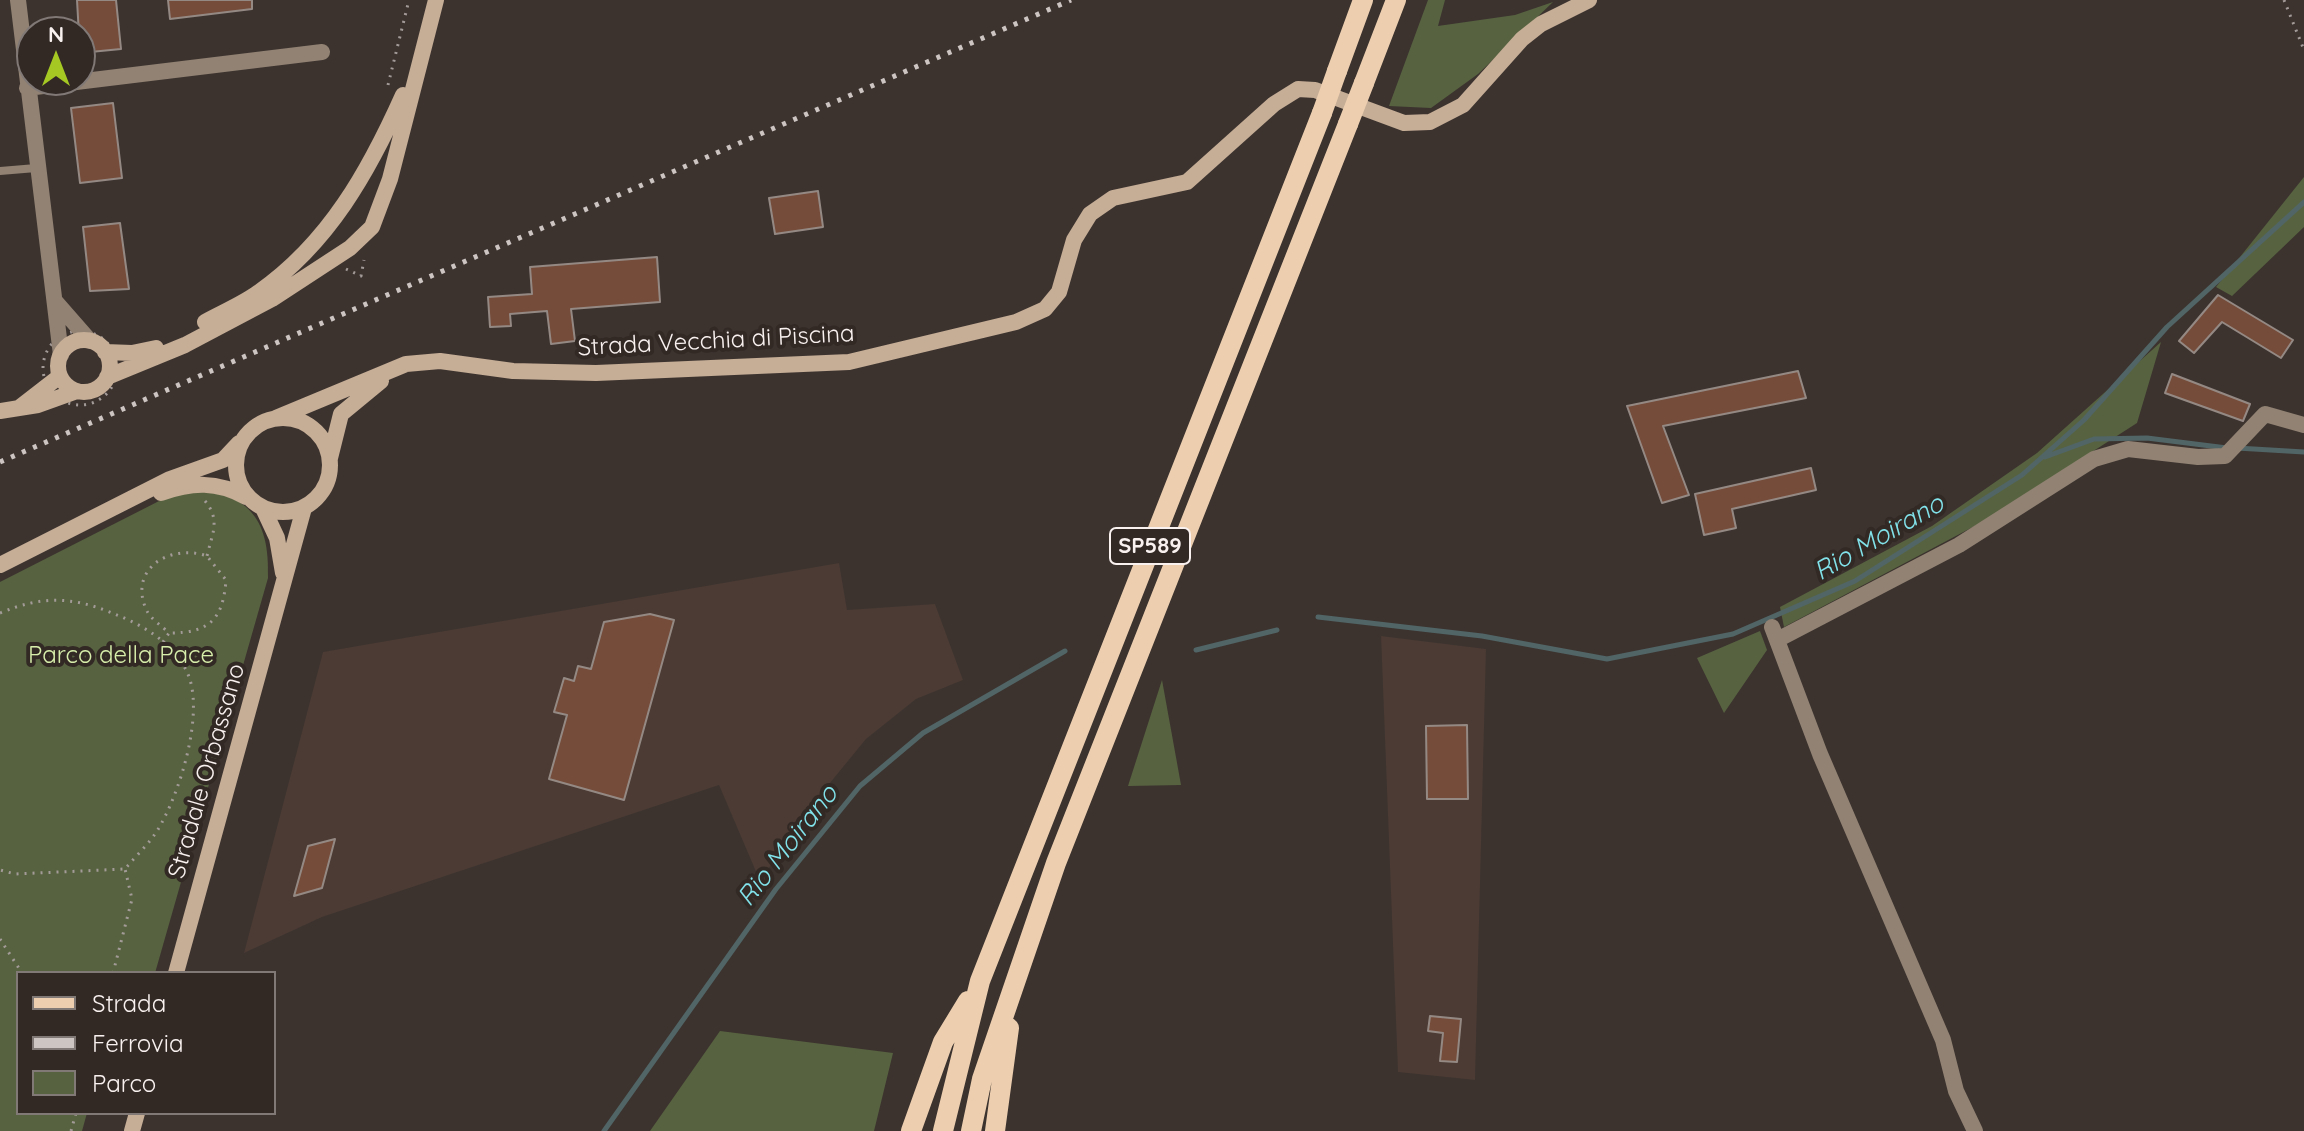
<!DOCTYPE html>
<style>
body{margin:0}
#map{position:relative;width:2304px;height:1131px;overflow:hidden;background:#3c332f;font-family:Quicksand,sans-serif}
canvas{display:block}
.legend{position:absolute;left:16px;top:971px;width:260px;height:144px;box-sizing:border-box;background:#322925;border:2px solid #817976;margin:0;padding:10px 14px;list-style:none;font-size:24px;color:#f8f1ef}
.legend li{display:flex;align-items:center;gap:16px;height:40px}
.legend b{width:40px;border:2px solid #817976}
.north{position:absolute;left:16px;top:16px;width:80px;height:80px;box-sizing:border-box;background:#322925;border:2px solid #817976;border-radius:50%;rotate:0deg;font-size:22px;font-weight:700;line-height:32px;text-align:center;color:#f8f1ef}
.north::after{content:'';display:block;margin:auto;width:28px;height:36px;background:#a5c823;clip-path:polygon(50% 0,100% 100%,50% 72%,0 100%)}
</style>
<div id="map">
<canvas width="2304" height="1131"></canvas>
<ul class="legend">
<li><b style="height:10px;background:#edcfb0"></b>Strada</li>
<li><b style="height:10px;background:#ccc5c2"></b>Ferrovia</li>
<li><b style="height:22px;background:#576340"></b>Parco</li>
</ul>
<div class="north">N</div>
</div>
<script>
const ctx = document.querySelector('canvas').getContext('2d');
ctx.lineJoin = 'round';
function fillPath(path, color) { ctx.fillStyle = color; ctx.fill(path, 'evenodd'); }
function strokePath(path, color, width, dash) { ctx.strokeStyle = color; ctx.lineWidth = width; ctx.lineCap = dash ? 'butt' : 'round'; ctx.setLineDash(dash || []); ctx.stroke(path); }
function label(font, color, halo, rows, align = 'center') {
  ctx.font = font + ' Quicksand,sans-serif'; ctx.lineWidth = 8; ctx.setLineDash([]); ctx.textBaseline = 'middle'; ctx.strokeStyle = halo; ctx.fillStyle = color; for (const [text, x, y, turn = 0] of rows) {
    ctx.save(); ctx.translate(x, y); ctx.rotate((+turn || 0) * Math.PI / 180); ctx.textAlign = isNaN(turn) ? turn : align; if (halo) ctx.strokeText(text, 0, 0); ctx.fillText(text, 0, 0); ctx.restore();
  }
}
fillPath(new Path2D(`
 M 839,563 L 847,610 L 935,604 L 963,680 L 916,699 L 866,739 L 807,811 L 760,881 L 719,785 L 322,917 L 244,953 L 323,652 Z
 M 1381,636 L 1486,649 L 1475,1080 L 1398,1072 Z`), '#4b3b34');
fillPath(new Path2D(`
 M 1428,0 L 1445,0 L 1438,26 L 1515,15 L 1553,2 L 1478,74 L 1431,108 L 1389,106 Z
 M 2304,177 L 2304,227 L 2232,296 L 2216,287 Z
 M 2161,342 L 2137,423 L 1986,520 L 1784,627 L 1780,607 L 1932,526 L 2037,453 Z
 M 193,490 C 251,493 270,522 268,578 L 155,973 L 18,973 L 18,1113 L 87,1113 L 82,1131 L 0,1131 L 0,582 L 167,497 Z
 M 1760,631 L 1767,650 L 1724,713 L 1697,658 Z
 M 1162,680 L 1181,785 L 1128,786 Z
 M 720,1031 L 893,1053 L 874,1131 L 650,1131 Z`), '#576340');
strokePath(new Path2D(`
 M 2237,448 L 2304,452
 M 2045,457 L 2094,439 L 2147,438 L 2227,448
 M 1318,617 L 1482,636 L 1607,659 L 1733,634 L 1855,581 L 2022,475 L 2084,420 L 2167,327 L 2304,202
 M 1196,650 L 1277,630
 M 604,1131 L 776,889 L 860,786 L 923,733 L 1065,651`), '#516566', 5);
const building = new Path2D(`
 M 77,0 L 116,0 L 121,49 L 80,53 Z
 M 168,0 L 252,0 L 252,9 L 170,19 Z
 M 113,103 L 122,178 L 80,183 L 71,108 Z
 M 818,191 L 823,227 L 775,234 L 769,198 Z
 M 120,223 L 129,289 L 90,291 L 83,227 Z
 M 657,257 L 660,302 L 571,309 L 575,341 L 551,344 L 547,311 L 510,314 L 511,326 L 490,327 L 488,297 L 532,294 L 530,267 Z
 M 2218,295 L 2293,340 L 2281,358 L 2222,322 L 2194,353 L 2179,341 Z
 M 1798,371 L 1806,398 L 1663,426 L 1689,495 L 1662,503 L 1627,406 Z
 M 2172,374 L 2250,404 L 2243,421 L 2165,393 Z
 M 1811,468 L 1816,490 L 1732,509 L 1736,528 L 1704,535 L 1695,494 Z
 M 650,614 L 674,620 L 624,800 L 549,779 L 567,715 L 554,712 L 564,678 L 574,681 L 578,666 L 591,669 L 604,622 Z
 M 1467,725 L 1468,799 L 1427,799 L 1426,726 Z
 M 335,839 L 322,888 L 294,896 L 308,846 Z
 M 1430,1016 L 1461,1019 L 1457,1062 L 1440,1061 L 1443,1033 L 1428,1031 Z`);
fillPath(building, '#754c3a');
strokePath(building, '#958984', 2);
strokePath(new Path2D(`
 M 2284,0 L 2304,50
 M 388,85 L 409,0
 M 346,269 L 361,276 L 364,260
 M43 368a37 37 0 1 1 74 0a37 37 0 1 1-74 0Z
 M 205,501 C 221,520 212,534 207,556
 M 0,613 C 41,596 71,596 112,613 C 141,624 173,642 187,672 C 206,712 179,796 157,831 C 148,845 135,857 125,869 L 15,874 L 0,870
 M 163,642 L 169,633 C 163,627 151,619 147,611 C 127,570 169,543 207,556 L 226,580 C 223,619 210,633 169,633
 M 0,939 L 22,973
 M 113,973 L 132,899 L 125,869
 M 71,1131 L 76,1113`), '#a39b98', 3, [2, 6]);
strokePath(new Path2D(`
 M 0,171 L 36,168`), '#918273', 8);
strokePath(new Path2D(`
 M 18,0 L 61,355
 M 27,88 L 322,52
 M 55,301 L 90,341
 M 1772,627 L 1820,754 L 1943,1040 L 1956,1091 L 1975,1131
 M 1777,640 L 1959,545 L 2094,459 L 2128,449 L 2198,457 L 2225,456 L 2265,414 L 2304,425`), '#918273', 16);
strokePath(new Path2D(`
 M 205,322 C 223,312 243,304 259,292 C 329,243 369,171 403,95
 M58 366a26 26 0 1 1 52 0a26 26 0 1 1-52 0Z
 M 105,352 L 132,353 L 156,348
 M 107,377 L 185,345 L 272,299 L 350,248 L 372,227 L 390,179 L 436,0
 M 20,407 L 60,376
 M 0,411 L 38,405 L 77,391
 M 276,418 L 406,364 L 440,361 L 513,371 L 596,373 L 849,362 L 1016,322 L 1045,309 L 1059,292 L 1074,240 L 1090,214 L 1113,198 L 1187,182 L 1274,104 L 1298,89 L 1315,90 L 1404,123 L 1430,122 L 1463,105 L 1522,39 L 1541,24 L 1589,0
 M236 465a47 47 0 1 1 94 0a47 47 0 1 1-94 0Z
 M 330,458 L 341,414 L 381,381
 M 161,493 C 192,482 217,481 246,497
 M 263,508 L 277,538 L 283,573
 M 0,565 L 170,479 L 223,460 L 239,443
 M 176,973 L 304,508
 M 132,1131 L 137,1113`), '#c5ad96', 16);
strokePath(new Path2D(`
 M 1337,71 L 1363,0
 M 1364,83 L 1396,0
 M 911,1131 L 943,1042 L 968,1001
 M 943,1131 L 980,981 L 1322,113
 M 971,1131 L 982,1079 L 1056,863 L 1348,124
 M 995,1131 L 1009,1028`), '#edcfb0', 20);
strokePath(new Path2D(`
 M 0,462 L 1071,0`), '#ccc5c2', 5, [4, 8]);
strokePath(new Path2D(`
 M 1322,113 L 1337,71
 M 1348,124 L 1364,83`), '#edcfb0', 20);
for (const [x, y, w] of [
 [1150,546,80]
]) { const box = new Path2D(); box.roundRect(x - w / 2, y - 18, w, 36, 6); ctx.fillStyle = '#322925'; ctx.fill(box); strokePath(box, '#f8f1ef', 2); }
label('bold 22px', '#f8f1ef', null, [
 ["SP589",1150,546]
]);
label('24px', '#f8f1ef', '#322925', [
 ["Strada Vecchia di Piscina",716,341,-3],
 ["Stradale Orbassano",207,771,-74]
]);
label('24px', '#d7eeaa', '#322925', [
 ["Parco della Pace",121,656]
]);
label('italic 26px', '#82e3eb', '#322925', [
 ["Rio Moirano",1879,538,-30],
 ["Rio Moirano",788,846,-52]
]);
</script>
